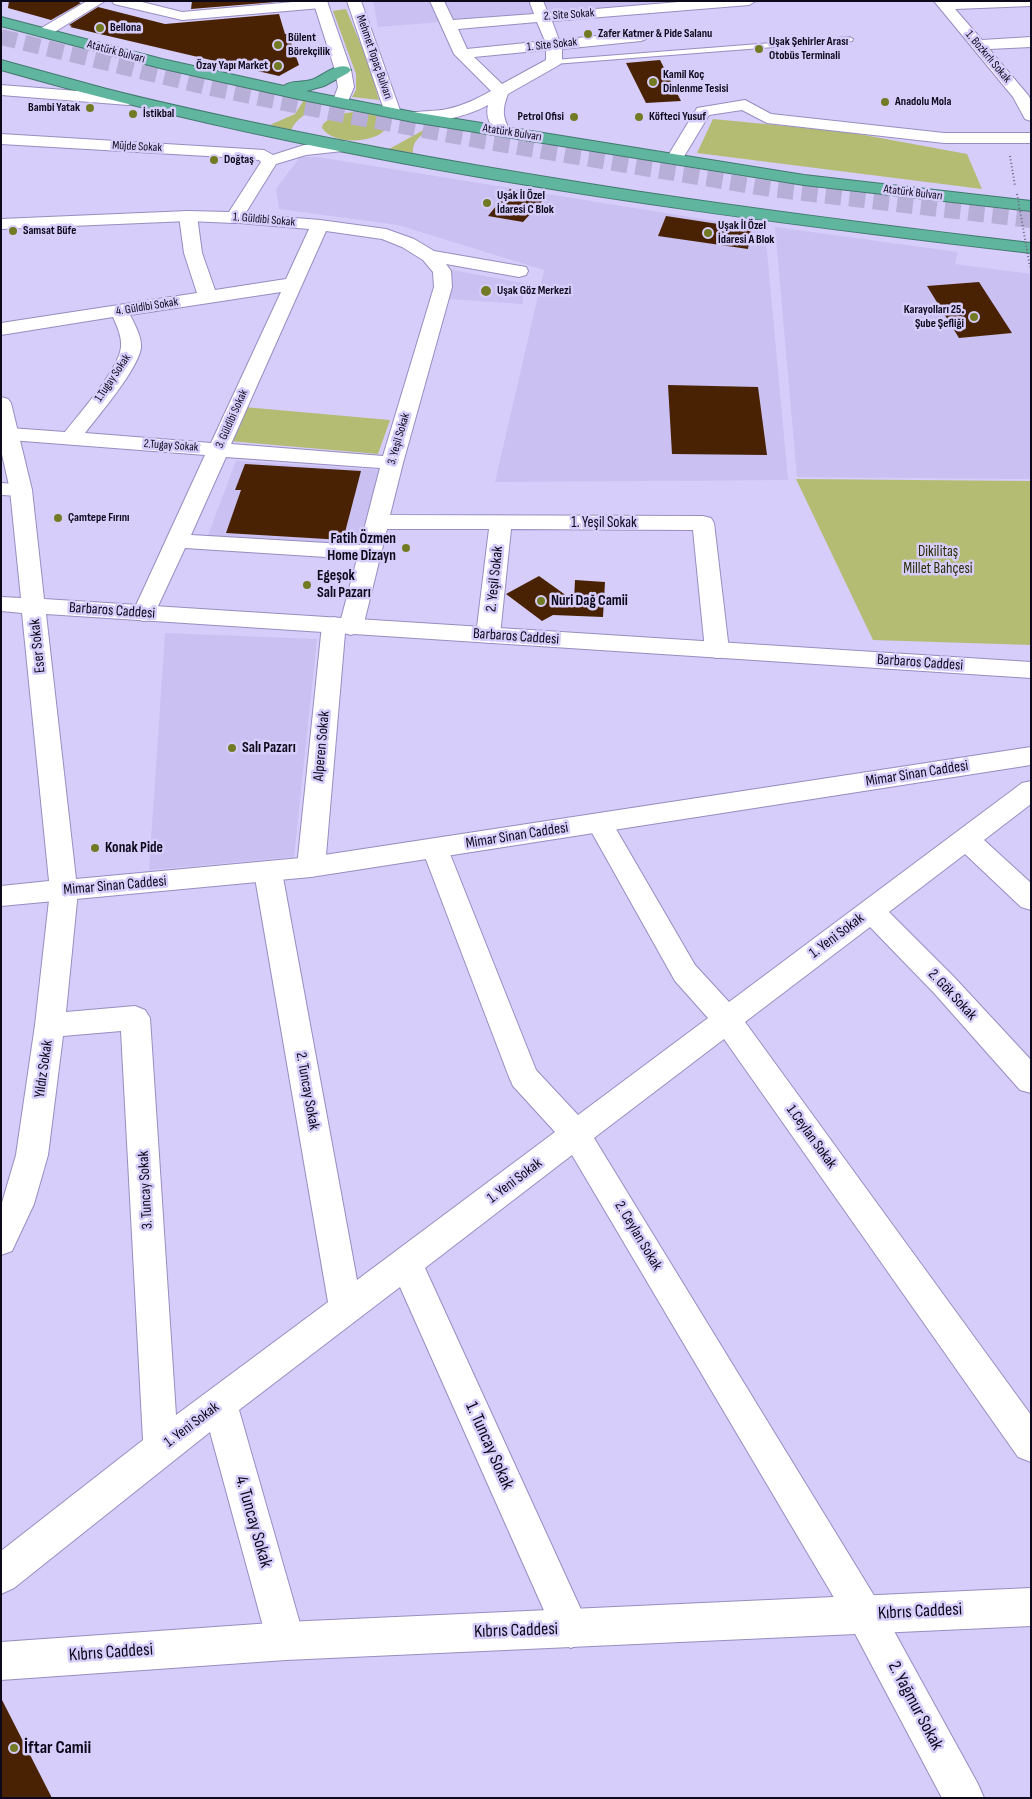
<!DOCTYPE html>
<meta charset="utf-8">
<style>
body{margin:0}
#map{position:relative;width:1032px;height:1799px;overflow:hidden;background:#d6cdfa;font-family:"Sofia Sans Condensed",sans-serif}
canvas{display:block}
.frame{position:absolute;inset:0;border:2px solid #0d081a;pointer-events:none}
</style>
<div id="map">
<canvas width="1032" height="1799"></canvas>
<div class="frame"></div>
</div>
<script>
const ctx = document.querySelector('canvas').getContext('2d');
ctx.lineJoin = 'round';
function fillPath(path, color) { ctx.fillStyle = color; ctx.fill(path, 'evenodd'); }
function strokePath(path, color, width, dash) { ctx.strokeStyle = color; ctx.lineWidth = width; ctx.lineCap = dash ? 'butt' : 'round'; ctx.setLineDash(dash || []); ctx.stroke(path); }
function label(font, color, halo, rows, align = 'center') {
  ctx.font = font + ' "Sofia Sans Condensed",sans-serif'; ctx.lineWidth = 5; ctx.setLineDash([]); ctx.textBaseline = 'middle'; ctx.strokeStyle = halo; ctx.fillStyle = color; for (const [text, x, y, turn = 0] of rows) {
    ctx.save(); ctx.translate(x, y); ctx.rotate((+turn || 0) * Math.PI / 180); ctx.textAlign = isNaN(turn) ? turn : align; if (halo) ctx.strokeText(text, 0, 0); ctx.fillText(text, 0, 0); ctx.restore();
  }
}
fillPath(new Path2D(`
 M 373,1 L 710,1 L 378,27 Z
 M 300,157 L 317,157 L 765,229 L 788,480 L 495,482 L 544,270 L 398,225 L 279,209 L 276,189 Z
 M 775,227 L 958,252 L 955,264 L 1031,274 L 1031,479 L 797,477 Z
 M 452,270 L 523,283 L 523,304 L 449,299 Z
 M 236,461 L 382,470 L 361,548 L 207,538 Z
 M 165,633 L 317,639 L 294,857 L 149,870 Z`), '#cac0f2');
fillPath(new Path2D(`
 M 346,9 L 369,64 L 379,100 L 352,97 L 356,90 L 356,74 L 333,11 Z
 M 304,100 L 322,105 C 310,111 297,117 291,130 L 270,125 L 295,114 Z
 M 353,112 C 362,112 405,118 380,134 C 365,143 333,144 322,128 L 323,124 L 334,115 Z
 M 713,119 L 848,132 L 967,154 L 982,189 L 697,153 Z
 M 431,126 L 436,127 C 425,133 412,138 413,153 L 389,149 Z
 M 244,407 L 390,420 L 378,454 L 229,441 Z
 M 796,479 L 1031,481 L 1031,645 L 873,640 Z`), '#b4bc73');
fillPath(new Path2D(`
 M 9,1 L 76,1 L 81,3 L 51,20 L 8,8 Z
 M 192,1 L 276,1 L 276,2 L 191,9 Z
 M 98,7 L 165,24 L 279,14 L 285,34 L 288,34 L 299,65 L 279,76 L 70,27 L 72,26 L 69,25 Z
 M 660,60 L 681,101 L 646,103 L 626,63 Z
 M 510,189 L 547,196 L 523,222 L 488,216 Z
 M 666,216 L 751,229 L 748,249 L 658,236 Z
 M 979,282 L 1012,333 L 959,338 L 927,286 Z
 M 668,385 L 758,387 L 767,455 L 672,454 Z
 M 245,464 L 361,471 L 343,540 L 226,533 L 241,490 L 235,490 Z
 M 539,576 L 574,601 L 575,580 L 605,582 L 603,617 L 553,615 L 542,621 L 506,594 Z
 M 1,1698 L 52,1798 L 1,1798 Z`), '#492203');
strokePath(new Path2D(`
 M 1,37 L 206,87 L 344,115 L 482,141 L 770,189 L 1031,220`), '#b8afd8', 16, [16, 8]);
const lane = new Path2D(`
 M 849,37 L 853,39 L 852,41 L 554,64 L 550,62 L 554,60 Z`);
const street = new Path2D(`
 M 87,1 L 105,1 L 48,36 L 38,36 L 36,33 L 38,30 Z
 M 112,1 L 138,1 L 182,12 L 304,1 L 326,1 L 328,4 L 326,7 L 321,8 L 182,20 L 114,4 Z
 M 430,1 L 444,1 L 453,20 L 534,14 L 530,3 L 531,1 L 543,1 L 548,13 L 691,1 L 756,1 L 749,5 L 552,21 L 559,40 L 641,31 L 646,33 L 649,36 L 646,39 L 641,41 L 562,49 L 562,62 L 559,65 L 508,94 C 502,109 502,118 511,132 L 509,135 L 497,135 C 491,126 485,117 488,105 C 469,116 429,126 407,120 L 405,117 L 407,114 C 420,110 434,112 447,109 C 463,106 476,99 491,91 L 454,54 ZM 537,22 L 545,41 L 467,49 L 458,29 ZM 546,50 L 546,60 L 502,84 L 474,57 Z
 M 934,1 L 1031,1 L 1031,6 L 955,9 L 982,40 L 1031,37 L 1031,47 L 989,49 L 1028,95 L 1031,100 L 1031,121 L 1025,119 L 1013,97 Z
 M 1,85 L 128,95 L 134,97 L 136,100 L 134,103 L 128,105 L 1,95 Z
 M 745,100 L 771,114 L 944,133 L 1031,133 L 1031,143 L 944,143 L 767,123 L 742,110 L 709,115 L 680,163 L 668,163 L 666,159 L 697,108 Z
 M 188,211 L 194,212 L 197,216 L 202,253 L 215,290 L 286,279 L 309,229 L 228,222 L 225,218 L 228,214 L 234,213 L 320,220 L 386,229 L 414,239 L 434,251 L 526,267 L 528,271 L 526,275 L 519,277 L 446,264 L 451,271 L 452,287 L 403,463 L 390,515 L 703,516 L 711,518 L 714,523 L 729,650 L 725,656 L 717,658 L 709,656 L 705,650 L 693,530 L 511,529 L 500,635 L 496,640 L 488,643 L 480,640 L 476,635 L 489,529 L 387,529 L 363,627 L 359,632 L 351,635 L 345,633 L 325,867 L 321,874 L 311,877 L 301,874 L 297,867 L 322,625 L 326,620 L 334,617 L 341,619 L 357,559 L 185,548 L 152,619 L 144,621 L 136,619 L 132,614 L 205,455 L 10,440 L 1,436 L 3,430 L 10,428 L 65,432 C 79,414 119,369 121,347 C 122,337 117,326 113,317 L 1,335 L 1,323 L 197,293 L 184,253 L 179,216 L 182,212 ZM 326,231 L 382,239 L 402,247 L 423,260 L 433,272 L 434,287 L 383,456 L 231,444 ZM 281,292 L 211,443 L 85,433 C 99,415 138,369 141,348 C 142,337 135,325 130,315 ZM 226,457 L 380,468 L 360,545 L 191,535 Z
 M 1,483 L 29,485 L 32,490 L 29,495 L 21,496 L 1,495 Z
 M 1031,781 L 1031,804 L 984,840 L 1031,883 L 1031,910 L 1021,907 L 965,854 L 889,912 L 954,977 L 1031,1060 L 1031,1093 L 1020,1090 L 934,993 L 870,927 L 745,1022 L 1031,1415 L 1031,1462 L 1018,1457 L 724,1039 L 594,1138 L 878,1602 L 978,1784 L 984,1798 L 942,1798 L 852,1628 L 572,1155 L 425,1268 L 584,1616 L 590,1629 L 584,1642 L 571,1648 L 558,1642 L 400,1287 L 239,1410 L 305,1641 L 300,1655 L 286,1660 L 272,1655 L 267,1641 L 210,1432 L 14,1588 L 1,1594 L 1,1551 L 143,1440 L 121,1031 L 63,1036 L 48,1155 L 34,1204 L 12,1251 L 1,1255 L 1,1206 L 16,1155 L 35,1025 L 50,891 L 54,884 L 64,881 L 74,884 L 78,891 L 66,1012 L 135,1006 L 145,1010 L 150,1018 L 176,1415 L 328,1302 L 254,872 L 258,865 L 268,862 L 278,865 L 282,872 L 357,1280 L 555,1132 L 513,1086 L 509,1077 L 422,849 L 426,842 L 435,839 L 444,842 L 448,849 L 536,1070 L 578,1115 L 708,1018 L 675,981 L 587,824 L 591,817 L 600,814 L 609,817 L 695,965 L 729,1002 L 1022,783 Z`);
const secondary = new Path2D(`
 M 313,1 L 327,1 L 351,70 L 354,87 L 346,106 L 334,106 L 332,103 L 338,87 L 335,70 Z
 M 347,1 L 361,1 L 401,113 L 399,116 L 387,116 L 385,113 Z
 M 1,134 L 264,150 L 273,155 L 304,145 L 343,141 L 349,142 L 351,146 L 349,150 L 343,151 L 306,155 L 276,164 L 240,222 L 234,223 L 188,221 L 1,229 L 1,219 L 188,211 L 229,212 L 261,162 L 259,160 L 224,157 L 1,144 Z
 M 1,397 L 8,399 L 11,403 L 32,490 L 44,599 L 1031,662 L 1031,678 L 46,614 L 76,879 L 311,857 L 1031,747 L 1031,765 L 311,877 L 1,906 L 1,886 L 49,881 L 22,613 L 1,611 L 1,597 L 21,598 L 10,490 L 1,450 Z
 M 1031,1588 L 1031,1626 L 286,1660 L 1,1680 L 1,1642 L 286,1622 Z`);
const highway = new Path2D(`
 M 1,17 L 162,59 L 284,86 C 290,80 302,83 311,80 C 323,76 335,63 348,67 L 351,70 L 348,73 L 324,86 L 306,91 L 413,112 L 804,175 L 1031,201 L 1031,211 L 804,185 L 413,122 L 298,99 L 160,68 L 1,26 Z
 M 1,60 C 35,69 69,79 103,88 C 149,100 195,110 241,120 C 502,176 766,212 1031,243 L 1031,253 C 685,213 336,166 1,70 Z`);
strokePath(lane, '#988dc1', 2);
strokePath(street, '#988dc1', 2);
strokePath(secondary, '#988dc1', 2);
strokePath(highway, '#437870', 2);
strokePath(new Path2D(`
 M 1010,156 L 1015,186`), '#6c6584', 2, [1, 2.5]);
fillPath(lane, '#fff');
fillPath(street, '#fff');
fillPath(secondary, '#fff');
fillPath(highway, '#60b59e');
strokePath(new Path2D(`
 M 1017,194 L 1030,267`), '#6c6584', 2, [1, 2.5]);
for (const [x, y, r, color] of [
 [100,28,5,"#737a24"],
 [588,34,5,"#737a24"],
 [278,45,5,"#737a24"],
 [759,49,5,"#737a24"],
 [278,66,5,"#737a24"],
 [653,82,5,"#737a24"],
 [885,102,5,"#737a24"],
 [90,108,5,"#737a24"],
 [133,114,5,"#737a24"],
 [574,117,5,"#737a24"],
 [639,117,5,"#737a24"],
 [214,160,5,"#737a24"],
 [487,203,5,"#737a24"],
 [13,231,5,"#737a24"],
 [708,233,5,"#737a24"],
 [486,291,6,"#737a24"],
 [974,317,5,"#737a24"],
 [58,518,5,"#737a24"],
 [406,548,5,"#737a24"],
 [307,585,5,"#737a24"],
 [541,601,5,"#737a24"],
 [232,748,5,"#737a24"],
 [95,848,5,"#737a24"],
 [14,1748,5,"#737a24"]
]) { const dot = new Path2D(); dot.arc(x, y, r, 0, 2 * Math.PI); ctx.fillStyle = color; ctx.fill(dot); strokePath(dot, '#d6cdfa', 2); }
label('12px', '#0d081a', '#d6cdfa', [
 ["2. Site Sokak",569,15,-4],
 ["1. Site Sokak",552,45,-6],
 ["Atatürk Bulvarı",116,52,15],
 ["Mehmet Topaç Bulvarı",374,57,71],
 ["1. Bozkırlı Sokak",988,57,50],
 ["Atatürk Bulvarı",512,133,9],
 ["Müjde Sokak",137,147,3],
 ["Atatürk Bulvarı",913,193,7],
 ["1. Güldibi Sokak",264,220,5],
 ["4. Güldibi Sokak",147,307,-9],
 ["1.Tugay Sokak",113,378,-56],
 ["3. Güldibi Sokak",232,419,-66],
 ["3. Yeşil Sokak",399,439,-74],
 ["2.Tugay Sokak",171,446,4]
]);
label('bold 12px', '#0d081a', '#d6cdfa', [
 ["Bellona",110,28],
 ["Zafer Katmer & Pide Salanu",598,34],
 ["Bülent",288,38],
 ["Börekçilik",288,52],
 ["Uşak Şehirler Arası",769,42],
 ["Otobüs Terminali",769,56],
 ["Özay Yapı Market",268,66,"right"],
 ["Kamil Koç",663,75],
 ["Dinlenme Tesisi",663,89],
 ["Anadolu Mola",895,102],
 ["Bambi Yatak",80,108,"right"],
 ["İstikbal",143,114],
 ["Petrol Ofisi",564,117,"right"],
 ["Köfteci Yusuf",649,117],
 ["Doğtaş",224,160],
 ["Uşak İl Özel",497,196],
 ["İdaresi C Blok",497,210],
 ["Uşak İl Özel",718,226],
 ["İdaresi A Blok",718,240],
 ["Samsat Büfe",23,231],
 ["Uşak Göz Merkezi",497,291],
 ["Karayolları 25.",964,310,"right"],
 ["Şube Şefliği",964,324,"right"],
 ["Çamtepe Fırını",68,518]
], 'left');
label('15px', '#0d081a', '#d6cdfa', [
 ["1. Yeşil Sokak",604,523],
 ["2. Yeşil Sokak",495,579,-84],
 ["Barbaros Caddesi",112,611,4],
 ["Barbaros Caddesi",516,637,4],
 ["Eser Sokak",38,646,-96],
 ["Barbaros Caddesi",920,663,4],
 ["Alperen Sokak",322,746,-85],
 ["Mimar Sinan Caddesi",917,774,-9],
 ["Mimar Sinan Caddesi",517,836,-9],
 ["Mimar Sinan Caddesi",115,886,-5],
 ["1. Yeni Sokak",837,936,-37],
 ["2. Gök Sokak",952,995,47],
 ["Yıldız Sokak",44,1069,-82],
 ["2. Tuncay Sokak",307,1091,80],
 ["1.Ceylan Sokak",811,1137,54],
 ["1. Yeni Sokak",515,1181,-37],
 ["3. Tuncay Sokak",146,1190,-93],
 ["2. Ceylan Sokak",638,1236,59],
 ["1. Yeni Sokak",192,1425,-37]
]);
label('bold 15px', '#0d081a', '#d6cdfa', [
 ["Fatih Özmen",396,539,"right"],
 ["Home Dizayn",396,556,"right"],
 ["Egeşok",317,576],
 ["Salı Pazarı",317,593],
 ["Nuri Dağ Camii",551,601],
 ["Salı Pazarı",242,748],
 ["Konak Pide",105,848]
], 'left');
label('15px', '#2a2d04', '#d6cdfa', [
 ["Dikilitaş",938,552],
 ["Millet Bahçesi",938,569]
]);
label('18px', '#0d081a', '#d6cdfa', [
 ["1. Tuncay Sokak",489,1446,66],
 ["4. Tuncay Sokak",253,1522,74],
 ["Kıbrıs Caddesi",920,1612,-3],
 ["Kıbrıs Caddesi",516,1631,-2],
 ["Kıbrıs Caddesi",111,1653,-4],
 ["2. Yağmur Sokak",915,1706,62]
]);
label('bold 18px', '#0d081a', '#d6cdfa', [
 ["İftar Camii",24,1748]
], 'left');
</script>
